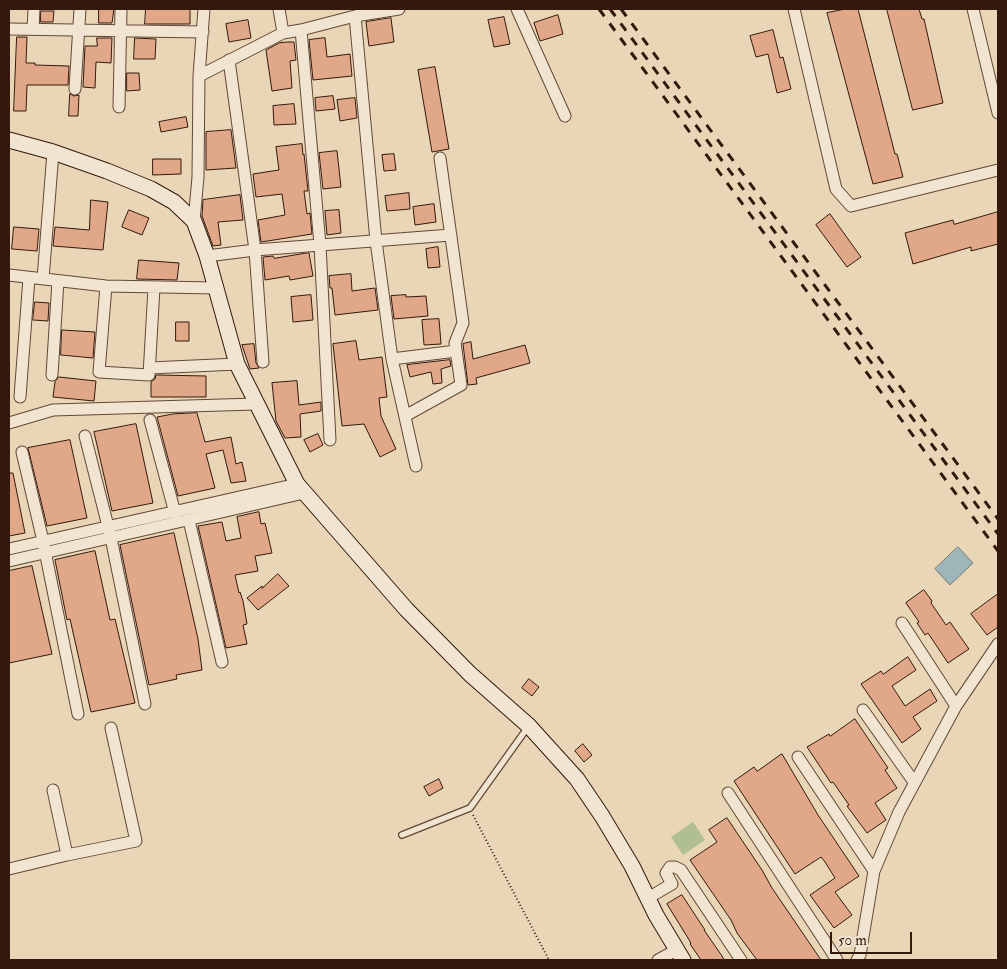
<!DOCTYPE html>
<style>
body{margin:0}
#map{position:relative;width:1007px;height:969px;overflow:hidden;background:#e9d6b6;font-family:"IM FELL Double Pica",serif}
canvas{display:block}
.frame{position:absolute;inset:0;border:10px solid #34180c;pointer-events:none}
.scale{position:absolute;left:830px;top:932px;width:82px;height:22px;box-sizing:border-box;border:2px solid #34180c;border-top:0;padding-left:6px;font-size:15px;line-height:18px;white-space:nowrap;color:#34180c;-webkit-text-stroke:4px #f1e4d0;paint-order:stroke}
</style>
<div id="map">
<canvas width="1007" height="969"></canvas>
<div class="frame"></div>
<div class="scale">50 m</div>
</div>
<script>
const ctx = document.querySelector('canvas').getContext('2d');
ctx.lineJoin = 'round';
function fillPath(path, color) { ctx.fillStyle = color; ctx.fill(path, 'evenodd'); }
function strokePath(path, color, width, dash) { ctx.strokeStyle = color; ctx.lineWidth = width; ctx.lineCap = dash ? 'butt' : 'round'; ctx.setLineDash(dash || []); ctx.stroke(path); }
fillPath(new Path2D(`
 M 693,822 L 705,840 L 683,855 L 671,837 Z`), '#afbf93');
const water = new Path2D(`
 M 958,547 L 973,563 L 950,585 L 935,569 Z`);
fillPath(water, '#9eb6ba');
strokePath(water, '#747774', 1);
const building = new Path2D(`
 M 99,9 L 114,9 L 112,23 L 99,23 Z
 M 146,9 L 190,9 L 190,24 L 145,24 Z
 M 846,9 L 858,9 L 895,154 L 897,154 L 903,177 L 873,184 L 827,13 Z
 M 887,9 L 919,9 L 922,19 L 924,19 L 943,103 L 913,110 Z
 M 41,11 L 54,11 L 53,22 L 41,22 Z
 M 558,15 L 563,34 L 540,41 L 534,23 Z
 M 504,17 L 510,44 L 494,47 L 488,20 Z
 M 391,18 L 394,42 L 369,46 L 366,22 Z
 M 248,20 L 251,38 L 229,42 L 226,24 Z
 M 773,30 L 780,58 L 783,57 L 791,89 L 777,93 L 768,54 L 756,57 L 750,36 Z
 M 17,37 L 27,37 L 26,63 L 35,63 L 35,65 L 69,66 L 68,85 L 27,85 L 26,111 L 14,111 Z
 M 97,38 L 112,38 L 111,63 L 96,62 L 95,88 L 83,87 L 85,46 L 97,46 Z
 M 135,38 L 156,39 L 155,59 L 134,59 Z
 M 325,38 L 327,57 L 350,54 L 352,76 L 313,80 L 309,40 Z
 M 288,42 L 294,42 L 296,60 L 290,61 L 292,88 L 272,91 L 266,50 L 279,43 Z
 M 435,67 L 449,149 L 432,152 L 418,70 Z
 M 127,73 L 139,73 L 140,90 L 127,91 Z
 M 70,94 L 74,96 L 79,95 L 78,116 L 69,116 Z
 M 333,96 L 335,109 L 316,111 L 315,98 Z
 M 355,98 L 357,118 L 340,121 L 337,100 Z
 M 294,104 L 296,124 L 274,125 L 273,106 Z
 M 186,117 L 188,127 L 161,132 L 159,122 Z
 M 231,130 L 236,168 L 206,170 L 206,132 Z
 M 302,144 L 303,155 L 304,154 L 308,191 L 304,191 L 307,214 L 310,213 L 312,234 L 261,242 L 258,220 L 285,215 L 282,194 L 256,197 L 253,174 L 279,170 L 276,147 Z
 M 337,151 L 341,187 L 323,189 L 319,153 Z
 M 394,154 L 396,170 L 384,171 L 382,155 Z
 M 153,159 L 181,159 L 181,174 L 153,175 Z
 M 409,193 L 410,209 L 387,211 L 385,196 Z
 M 240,195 L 243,220 L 218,222 L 221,245 L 213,246 L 202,216 L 203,200 Z
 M 91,200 L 108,202 L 103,250 L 53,246 L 55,227 L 89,230 Z
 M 434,204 L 436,222 L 415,225 L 413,207 Z
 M 129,210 L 149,218 L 142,235 L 122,227 Z
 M 339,210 L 341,233 L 327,235 L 325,211 Z
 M 998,212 L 998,244 L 971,251 L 971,247 L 913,264 L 905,233 L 953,220 L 954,224 Z
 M 830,214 L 861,257 L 847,267 L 816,225 Z
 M 14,227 L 39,229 L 37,251 L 12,249 Z
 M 438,247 L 440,267 L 428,268 L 426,249 Z
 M 309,253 L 313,276 L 290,280 L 289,276 L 265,280 L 263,257 L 273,256 L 274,258 Z
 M 139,260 L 179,263 L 177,280 L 137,279 Z
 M 351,274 L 352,291 L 375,288 L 378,310 L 335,315 L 332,288 L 330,288 L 329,276 Z
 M 311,295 L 313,320 L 293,322 L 291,297 Z
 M 406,295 L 406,297 L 426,296 L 428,316 L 394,319 L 391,296 Z
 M 35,302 L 49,303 L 48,321 L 33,320 Z
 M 439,319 L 441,344 L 424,345 L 422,320 Z
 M 176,322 L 189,322 L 189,341 L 176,341 Z
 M 62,330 L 95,332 L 93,358 L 61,355 Z
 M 356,341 L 359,360 L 382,357 L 387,397 L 379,398 L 381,416 L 396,449 L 380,457 L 364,424 L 342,426 L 333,344 Z
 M 471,342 L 473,359 L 525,345 L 530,363 L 476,378 L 477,384 L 468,385 L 463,344 Z
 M 254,344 L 256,363 L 259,368 L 250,369 L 242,345 Z
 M 450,360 L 451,366 L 441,369 L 442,383 L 433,384 L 431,372 L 410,377 L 407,365 Z
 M 156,375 L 206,376 L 206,397 L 151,397 L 151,382 L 155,379 Z
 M 59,377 L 96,381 L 94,401 L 53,397 L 55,382 Z
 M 297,381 L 299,405 L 321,402 L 321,411 L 300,414 L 301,437 L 285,438 L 276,421 L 272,383 Z
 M 197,413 L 205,442 L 231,437 L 236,464 L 242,462 L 246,481 L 231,483 L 223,450 L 206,454 L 215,488 L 178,496 L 157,417 L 173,414 Z
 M 136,424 L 153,503 L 112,511 L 94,432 Z
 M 318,434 L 323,445 L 310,452 L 304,440 Z
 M 70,440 L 87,518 L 47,526 L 28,448 Z
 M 9,473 L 13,473 L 25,533 L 9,536 Z
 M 259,512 L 261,524 L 265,523 L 272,553 L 255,556 L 258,571 L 235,575 L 239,593 L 240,592 L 243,601 L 247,624 L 243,625 L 247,644 L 226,648 L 198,526 L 222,522 L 226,541 L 241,538 L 237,517 Z
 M 174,533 L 198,639 L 202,670 L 176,675 L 177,679 L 149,685 L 120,545 Z
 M 95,551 L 110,620 L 115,619 L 135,703 L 91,712 L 70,619 L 67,620 L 55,560 Z
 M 32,566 L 52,654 L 9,663 L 9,571 Z
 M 278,574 L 289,586 L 258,610 L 247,598 L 262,586 L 262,588 Z
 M 924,590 L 932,601 L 931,603 L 946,625 L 950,622 L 969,649 L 948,663 L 928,633 L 925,635 L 917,623 L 919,622 L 906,603 Z
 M 998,594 L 998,627 L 987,635 L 971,614 Z
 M 908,657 L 916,670 L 892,686 L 905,706 L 930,689 L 937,701 L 913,717 L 921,729 L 902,743 L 861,684 L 881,671 L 883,674 Z
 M 529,679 L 539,687 L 532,696 L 522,688 Z
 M 855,719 L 888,768 L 885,770 L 897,788 L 875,803 L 886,820 L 867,833 L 847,806 L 849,805 L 833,782 L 831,783 L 807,747 L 829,734 L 830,736 Z
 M 583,744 L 592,755 L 584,762 L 575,751 Z
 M 782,754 L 818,815 L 859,876 L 835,892 L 852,915 L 834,928 L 810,895 L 835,878 L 825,862 L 821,857 L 795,874 L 734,781 L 754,767 L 757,771 Z
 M 439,779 L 443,788 L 429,796 L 424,787 Z
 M 727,818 L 762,870 L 772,888 L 821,960 L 757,960 L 737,933 L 731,920 L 690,860 L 717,842 L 709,830 Z
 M 682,895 L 705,930 L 704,930 L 722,956 L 724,960 L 701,960 L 690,944 L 691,943 L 667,904 Z`);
fillPath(building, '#e0a889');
strokePath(building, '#34180c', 1);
const lane = new Path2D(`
 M 402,835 L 470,808 L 528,727`);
const street = new Path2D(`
 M 279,9 L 283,33
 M 517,9 L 565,116
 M 794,9 L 836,189 L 851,206 L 998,170
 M 973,9 L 998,113
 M 355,16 L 399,9
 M 9,29 L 203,32
 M 33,29 L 34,9
 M 301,30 L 320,245 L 330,440
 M 229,60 L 255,250 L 263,362
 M 199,76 L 283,33 L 301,30 L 355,16 L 376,241 L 392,359 L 416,466
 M 75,89 L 80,9
 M 119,107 L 121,9
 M 194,221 L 198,177 L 199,76 L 204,9
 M 207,256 L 255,250 L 451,235
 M 9,275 L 106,286 L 215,288
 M 43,279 L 53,152
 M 106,286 L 99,372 L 149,375 L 154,288
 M 392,359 L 456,351
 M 150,368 L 237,364
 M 52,375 L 58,281
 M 20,397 L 29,278
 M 405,416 L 461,385 L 455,343 L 463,323 L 440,158
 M 150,420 L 175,513
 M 9,423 L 53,410 L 256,404
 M 85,436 L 111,538 L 145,704
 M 22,452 L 43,541 L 78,714
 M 189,520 L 222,662
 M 9,549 L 297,484
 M 9,561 L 304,493
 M 902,623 L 956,706
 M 863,710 L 914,782
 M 798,757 L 874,871
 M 53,790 L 67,855
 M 728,793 L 837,960
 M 9,869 L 67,855 L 136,841 L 111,728
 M 648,898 L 672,884 L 666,873 L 670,867 L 675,867 L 681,870 L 741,960
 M 658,960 L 678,949
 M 857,960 L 860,955 L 874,871 L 899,812 L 956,706 L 998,644`);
const secondary = new Path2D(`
 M 9,140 L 53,152 L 107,171 L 151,189 L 174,202 L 194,221 L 207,256 L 237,364 L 297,484 L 406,609 L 470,674 L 529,726 L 577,779 L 602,816 L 632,866 L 656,915 L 683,960`);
strokePath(lane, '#614836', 8);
strokePath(street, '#614836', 13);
strokePath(secondary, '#34180c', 17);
strokePath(new Path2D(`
 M 473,815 L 549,960`), '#34180c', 2, [1, 2.5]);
strokePath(lane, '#f1e4d0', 5.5);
strokePath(street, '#f1e4d0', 11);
strokePath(secondary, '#f1e4d0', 15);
strokePath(new Path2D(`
 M 599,9 L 998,551
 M 610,9 L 998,534
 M 621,9 L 998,519`), '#34180c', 3, [9, 9]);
</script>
